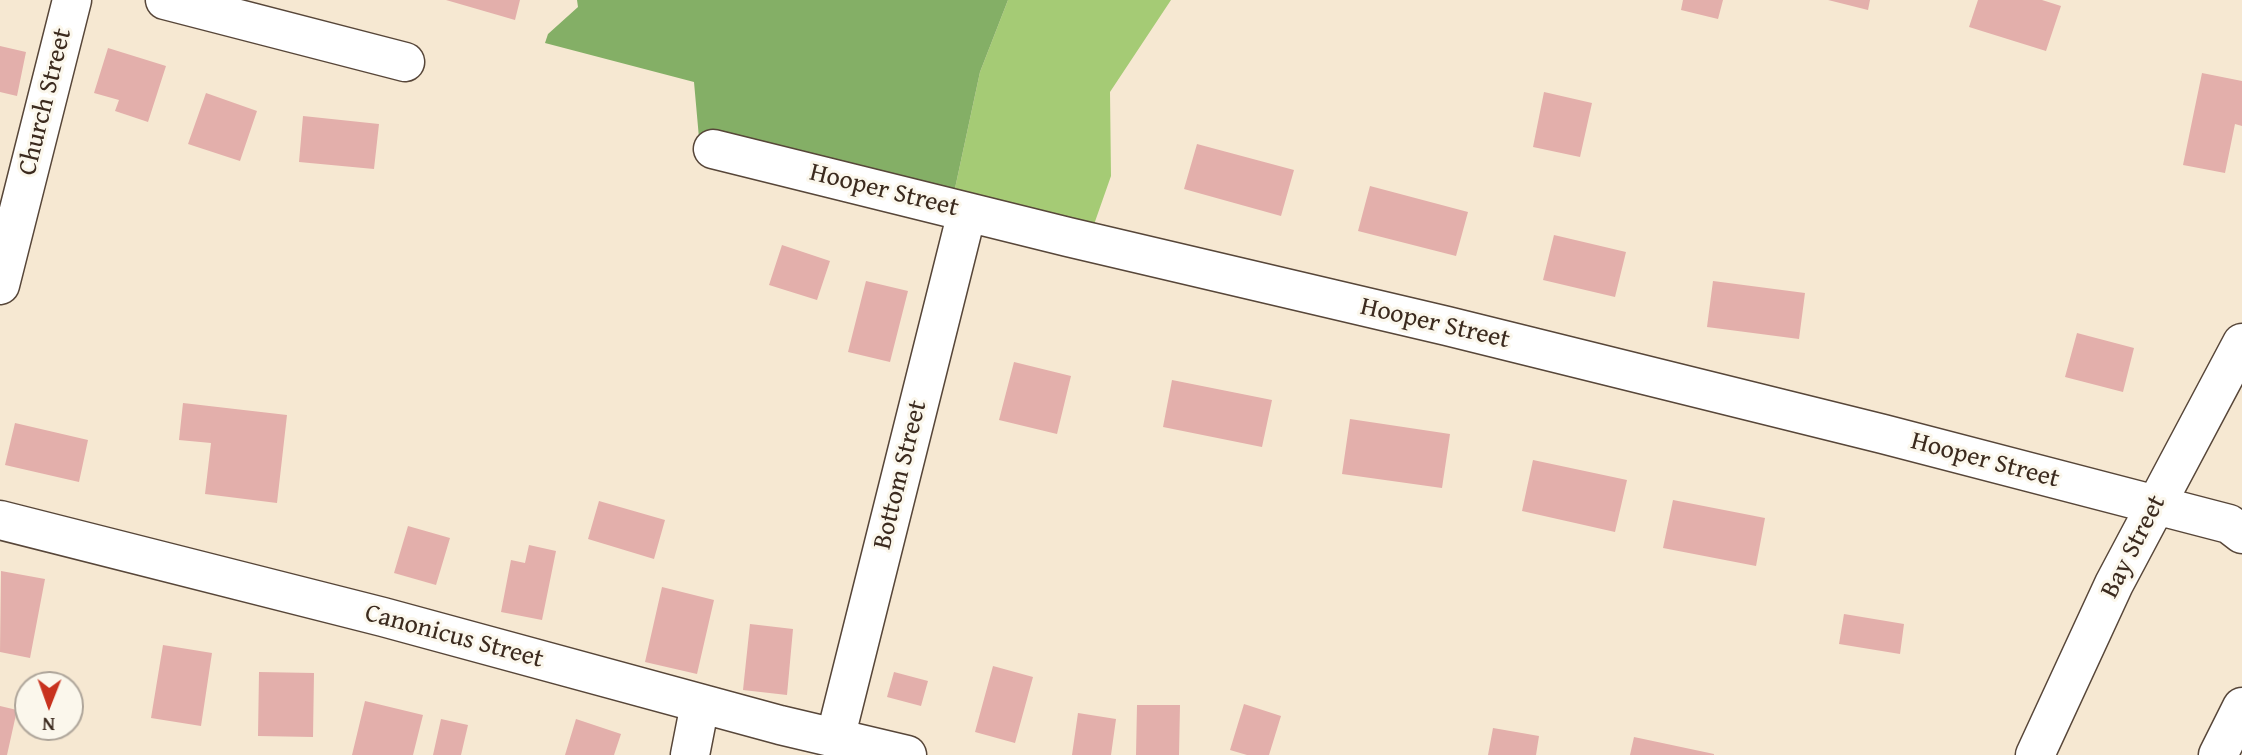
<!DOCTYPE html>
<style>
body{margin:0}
#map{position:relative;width:2242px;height:755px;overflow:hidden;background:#f6e8d2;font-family:"Gentium Book Plus",serif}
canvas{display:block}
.north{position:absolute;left:14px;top:671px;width:70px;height:70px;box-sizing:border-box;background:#fbf7ec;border:2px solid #aea59a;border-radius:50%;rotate:181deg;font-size:19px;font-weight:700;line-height:28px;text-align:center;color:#3b2a1e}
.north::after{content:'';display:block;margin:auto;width:24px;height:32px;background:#c8321e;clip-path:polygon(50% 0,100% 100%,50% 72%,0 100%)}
</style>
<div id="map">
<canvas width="2242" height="755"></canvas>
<div class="north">N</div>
</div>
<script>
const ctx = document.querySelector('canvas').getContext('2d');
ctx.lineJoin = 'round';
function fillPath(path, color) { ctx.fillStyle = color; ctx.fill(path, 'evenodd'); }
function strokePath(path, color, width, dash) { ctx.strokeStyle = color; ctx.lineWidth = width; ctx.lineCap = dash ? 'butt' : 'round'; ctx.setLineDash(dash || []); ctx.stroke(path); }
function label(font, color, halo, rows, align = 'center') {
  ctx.font = font + ' "Gentium Book Plus",serif'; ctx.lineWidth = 6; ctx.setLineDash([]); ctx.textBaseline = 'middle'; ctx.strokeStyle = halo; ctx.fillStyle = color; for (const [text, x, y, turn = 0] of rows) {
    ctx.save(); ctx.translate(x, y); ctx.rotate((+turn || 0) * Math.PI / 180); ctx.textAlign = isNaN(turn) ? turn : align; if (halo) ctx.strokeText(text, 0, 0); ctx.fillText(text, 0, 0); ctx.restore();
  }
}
fillPath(new Path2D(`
 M 1008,0 L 1171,0 L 1110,92 L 1111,176 L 1091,233 L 954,193 L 980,72 Z`), '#a5cb75');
fillPath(new Path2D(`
 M 577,0 L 1008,0 L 980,72 L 954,193 L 699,138 L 694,82 L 545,43 L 548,34 L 578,7 Z`), '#84af66');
fillPath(new Path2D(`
 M 446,0 L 520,0 L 515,20 Z
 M 1683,0 L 1723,0 L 1718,19 L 1681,10 Z
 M 1828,0 L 1870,0 L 1868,10 Z
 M 1978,0 L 2042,0 L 2061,6 L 2046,51 L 1969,27 Z
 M 0,46 L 26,52 L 17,96 L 0,92 Z
 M 108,48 L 166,66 L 148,122 L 115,111 L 119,100 L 94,93 Z
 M 2202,73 L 2242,81 L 2242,126 L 2235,124 L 2225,173 L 2183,165 Z
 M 1544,92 L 1592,103 L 1580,157 L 1533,147 Z
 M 206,93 L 257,111 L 240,161 L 188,144 Z
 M 303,116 L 379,124 L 374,169 L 299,162 Z
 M 1197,144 L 1294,170 L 1281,216 L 1184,189 Z
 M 1370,186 L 1468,212 L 1456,256 L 1358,231 Z
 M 1554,235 L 1626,252 L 1615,297 L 1543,280 Z
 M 782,245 L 830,261 L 817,300 L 769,285 Z
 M 866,281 L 908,291 L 890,362 L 848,352 Z
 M 1713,281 L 1805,293 L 1799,339 L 1707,327 Z
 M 2077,333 L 2134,348 L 2123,392 L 2065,377 Z
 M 1014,362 L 1071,376 L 1057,434 L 999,420 Z
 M 1172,380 L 1272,400 L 1262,447 L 1163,427 Z
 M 183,403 L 287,415 L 277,503 L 205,494 L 211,443 L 179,440 Z
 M 1350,419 L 1450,434 L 1442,488 L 1342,474 Z
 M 15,423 L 88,440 L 79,482 L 5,465 Z
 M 1533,460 L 1627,480 L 1615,532 L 1522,511 Z
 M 1673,500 L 1765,518 L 1756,566 L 1663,548 Z
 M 599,501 L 665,520 L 654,559 L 588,539 Z
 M 408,526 L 450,538 L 436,585 L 394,573 Z
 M 529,545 L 556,551 L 542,620 L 501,612 L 511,560 L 525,563 Z
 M 1,571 L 45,579 L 30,658 L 0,652 Z
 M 662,587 L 714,600 L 697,674 L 645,662 Z
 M 1844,614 L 1904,624 L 1900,654 L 1839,644 Z
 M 750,624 L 793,629 L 787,695 L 743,690 Z
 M 163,645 L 212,653 L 201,726 L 151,718 Z
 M 993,666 L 1033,677 L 1015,743 L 975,732 Z
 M 259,672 L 314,673 L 313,737 L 258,736 Z
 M 894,672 L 928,681 L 921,706 L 887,697 Z
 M 365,701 L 423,715 L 413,755 L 352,755 Z
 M 1244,704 L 1281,716 L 1269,755 L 1247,755 L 1230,750 Z
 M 1137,705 L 1180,705 L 1179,755 L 1136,755 Z
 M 0,706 L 17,710 L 7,755 L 0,755 Z
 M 1078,713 L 1116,719 L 1111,755 L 1072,755 Z
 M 441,719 L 468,725 L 461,755 L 433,755 Z
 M 576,719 L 621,734 L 614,755 L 565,755 Z
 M 1493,728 L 1539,736 L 1536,755 L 1488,755 Z
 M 1634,737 L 1714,754 L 1714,755 L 1630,755 Z`), '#e3afab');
const minor = new Path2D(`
 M 165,0 L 405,62
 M 713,149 L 1068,237 L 1447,326 L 1883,434 L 2229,524 L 2242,534
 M 0,285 L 72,0
 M 0,520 L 383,617 L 780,725 L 907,755
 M 835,739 L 967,212
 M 690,755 L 700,704
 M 2035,755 L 2114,584 L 2242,343
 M 2218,755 L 2242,707`);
strokePath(minor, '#574639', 41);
strokePath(minor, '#fff', 38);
label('26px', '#3b2a1e', '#fbf7ec', [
 ["Church Street",46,102,-76],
 ["Hooper Street",884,191,14],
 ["Hooper Street",1435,324,13],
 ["Hooper Street",1985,461,15],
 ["Bottom Street",901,475,-76],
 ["Bay Street",2134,547,-63],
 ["Canonicus Street",454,637,15]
]);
</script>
